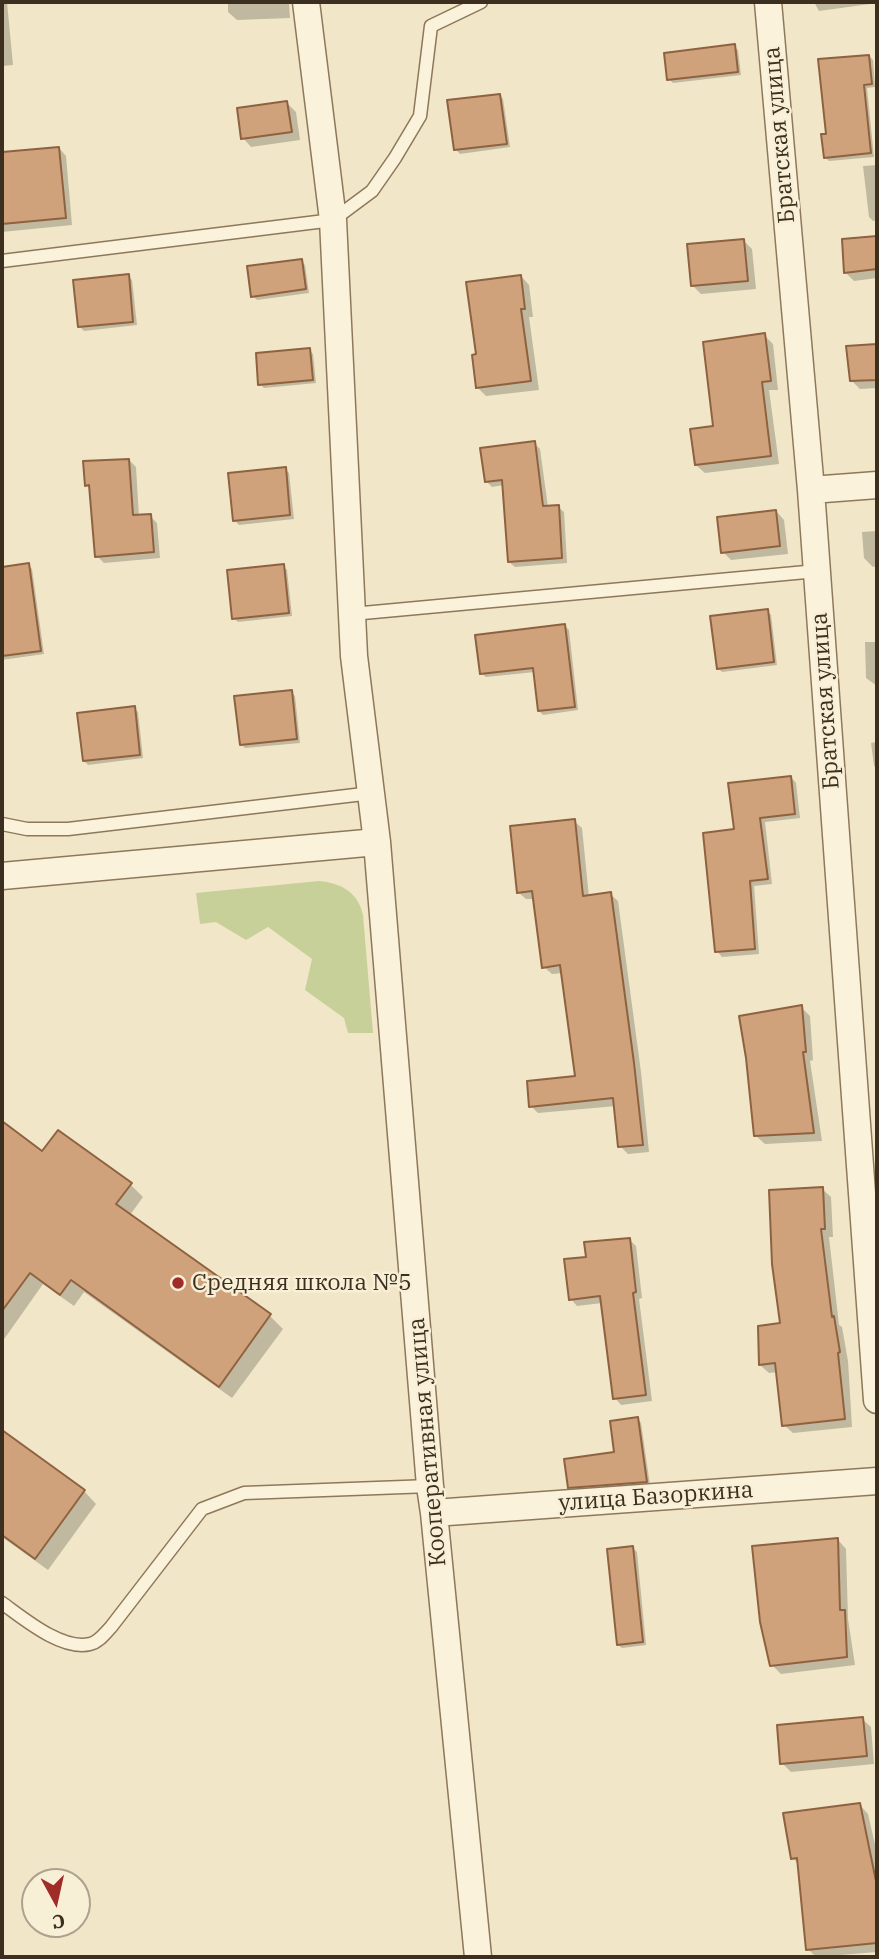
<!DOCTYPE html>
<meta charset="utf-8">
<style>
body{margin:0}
#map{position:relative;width:879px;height:1959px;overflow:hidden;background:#f1e6c7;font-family:"IBM Plex Serif",serif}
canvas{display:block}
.frame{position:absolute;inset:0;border:4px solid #3d2f1f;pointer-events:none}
.north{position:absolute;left:21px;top:1868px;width:70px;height:70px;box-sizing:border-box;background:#f8efd7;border:2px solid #ada28d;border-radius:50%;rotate:172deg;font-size:19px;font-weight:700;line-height:28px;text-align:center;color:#3d2f1f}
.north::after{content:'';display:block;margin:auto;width:24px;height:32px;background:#a02c28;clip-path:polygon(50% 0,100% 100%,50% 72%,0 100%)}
</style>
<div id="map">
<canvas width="879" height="1959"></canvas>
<div class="frame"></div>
<div class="north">С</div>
</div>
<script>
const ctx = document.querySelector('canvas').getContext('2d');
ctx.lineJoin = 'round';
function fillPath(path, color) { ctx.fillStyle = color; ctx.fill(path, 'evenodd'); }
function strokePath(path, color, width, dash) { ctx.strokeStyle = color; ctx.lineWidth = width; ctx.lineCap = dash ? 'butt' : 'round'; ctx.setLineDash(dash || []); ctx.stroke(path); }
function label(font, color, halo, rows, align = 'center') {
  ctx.font = font + ' "IBM Plex Serif",serif'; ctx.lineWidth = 5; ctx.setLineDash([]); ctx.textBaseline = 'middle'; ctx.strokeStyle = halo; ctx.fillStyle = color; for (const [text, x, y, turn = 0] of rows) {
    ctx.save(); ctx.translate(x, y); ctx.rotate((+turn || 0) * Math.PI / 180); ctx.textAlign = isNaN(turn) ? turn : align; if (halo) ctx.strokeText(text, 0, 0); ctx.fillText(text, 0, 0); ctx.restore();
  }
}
fillPath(new Path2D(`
 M 319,881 C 341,883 358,892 363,915 L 373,1033 L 348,1033 L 344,1018 L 305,990 L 312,959 L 268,927 L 246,940 L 216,922 L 200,924 L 196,893 Z`), '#c8d09a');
fillPath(new Path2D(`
 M 2,2 L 7,2 L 13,65 L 2,66 Z
 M 228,2 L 289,2 L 290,18 L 237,20 L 228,12 Z
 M 814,2 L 869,2 L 870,4 L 819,11 Z
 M 734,46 L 738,50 L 741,75 L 673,83 L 669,79 Z
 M 869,56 L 873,60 L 875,87 L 867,88 L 874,157 L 829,161 L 825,157 L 828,135 Z
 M 500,95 L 503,99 L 510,147 L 460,154 L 456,150 Z
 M 287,103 L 296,112 L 300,140 L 251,147 L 243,138 Z
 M 2,144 L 4,154 L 59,148 L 66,156 L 72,225 L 2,232 Z
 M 877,165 L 877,220 L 873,221 L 869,217 L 863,166 Z
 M 877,238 L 877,278 L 854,281 L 846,273 L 844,240 Z
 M 743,240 L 752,249 L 756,289 L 701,294 L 692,285 Z
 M 301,261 L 305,265 L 309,293 L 257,300 L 253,296 Z
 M 128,276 L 132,280 L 137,325 L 84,331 L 80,327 Z
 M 521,276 L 529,285 L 533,317 L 529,317 L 539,390 L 486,396 L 478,388 L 478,356 Z
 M 764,335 L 773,344 L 778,390 L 769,390 L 779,464 L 705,473 L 696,465 Z
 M 877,346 L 877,388 L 860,389 L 851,380 L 848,348 Z
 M 309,350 L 313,354 L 316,383 L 264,388 L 260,384 Z
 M 534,443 L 540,449 L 548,507 L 558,507 L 564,512 L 567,563 L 515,567 L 509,562 L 504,485 L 492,487 L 486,481 Z
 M 129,460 L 136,467 L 139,517 L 150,516 L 157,523 L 160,558 L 104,563 L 97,556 L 91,490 L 86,485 Z
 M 285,469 L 289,473 L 294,519 L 239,525 L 235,521 Z
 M 776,511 L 784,520 L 788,554 L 731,560 L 723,552 Z
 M 877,531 L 877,566 L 873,567 L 864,558 L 862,532 Z
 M 28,565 L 32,569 L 44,654 L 2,660 L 2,568 Z
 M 283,566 L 287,570 L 292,616 L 238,622 L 234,618 Z
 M 767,611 L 771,615 L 777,665 L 722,672 L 718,668 Z
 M 565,626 L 569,630 L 578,710 L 543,715 L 539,711 L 535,672 L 486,677 L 482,674 Z
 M 865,642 L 877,642 L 877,686 L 866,678 Z
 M 291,692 L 295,696 L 300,743 L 245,748 L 241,744 Z
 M 134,708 L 138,712 L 143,758 L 88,765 L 84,761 Z
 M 877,742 L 877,769 L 874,766 L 871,743 Z
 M 791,777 L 796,783 L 800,818 L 765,822 L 772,884 L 754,886 L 759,954 L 722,957 L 717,951 L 736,831 Z
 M 574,821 L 582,828 L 589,897 L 610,894 L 618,901 L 641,1072 L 649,1152 L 628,1154 L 620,1146 L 616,1106 L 538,1113 L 531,1106 L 577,1077 L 563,973 L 552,974 L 544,967 L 534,899 L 526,899 L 518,892 Z
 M 801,1007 L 810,1016 L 813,1060 L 810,1061 L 822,1141 L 765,1144 L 756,1136 Z
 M 2,1124 L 43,1153 L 130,1184 L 143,1197 L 130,1215 L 270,1316 L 283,1329 L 232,1398 L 84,1292 L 74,1306 L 43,1284 L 2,1342 Z
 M 822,1189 L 831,1197 L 833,1237 L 829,1237 L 839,1325 L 842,1327 L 848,1361 L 852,1427 L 793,1433 L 784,1425 L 778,1372 L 769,1373 L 760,1365 L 782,1325 Z
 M 629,1239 L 636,1246 L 642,1298 L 639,1299 L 652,1401 L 621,1405 L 615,1398 L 602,1303 L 577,1306 L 571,1299 L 588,1258 Z
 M 638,1419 L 641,1423 L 650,1485 L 574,1491 L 570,1487 L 616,1454 Z
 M 2,1433 L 84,1491 L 96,1504 L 48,1570 L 2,1537 Z
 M 838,1540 L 846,1549 L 848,1619 L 855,1665 L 781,1674 L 772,1665 Z
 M 633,1548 L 637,1552 L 646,1645 L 622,1648 L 618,1645 Z
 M 862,1719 L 871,1727 L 874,1764 L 791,1772 L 782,1763 Z
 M 860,1805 L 868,1814 L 877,1853 L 877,1952 L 816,1957 L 808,1949 L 799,1865 L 793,1858 Z`), '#0003');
const building = new Path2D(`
 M 735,44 L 738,72 L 667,80 L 664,53 Z
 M 869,55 L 872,84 L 864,85 L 871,153 L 824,158 L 821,134 L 826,134 L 818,59 Z
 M 500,94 L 507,144 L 454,150 L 447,100 Z
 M 287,101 L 292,132 L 241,139 L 237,108 Z
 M 59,147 L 66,218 L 2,224 L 2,152 Z
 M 877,236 L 877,269 L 844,273 L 842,239 Z
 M 744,239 L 748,281 L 691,286 L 687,244 Z
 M 302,259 L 306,289 L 251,297 L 247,266 Z
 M 129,274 L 133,322 L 78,327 L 73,280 Z
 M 521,275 L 525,309 L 521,309 L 531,381 L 476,388 L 472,355 L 476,354 L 466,282 Z
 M 765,333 L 771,381 L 762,382 L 771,456 L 695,465 L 690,429 L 713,426 L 703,342 Z
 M 877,344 L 877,380 L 850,381 L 846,346 Z
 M 310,348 L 313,380 L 258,385 L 256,353 Z
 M 535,441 L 543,506 L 559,505 L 562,558 L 508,562 L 502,480 L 485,482 L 480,448 Z
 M 129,459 L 133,515 L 151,514 L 154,552 L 95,557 L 89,485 L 85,486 L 83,461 Z
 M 286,467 L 290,515 L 233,521 L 228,473 Z
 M 776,510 L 780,546 L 721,553 L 717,517 Z
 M 29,563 L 41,651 L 2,656 L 2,567 Z
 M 284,564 L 289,613 L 232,619 L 227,570 Z
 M 768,609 L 774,662 L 717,669 L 710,616 Z
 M 565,624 L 575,707 L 538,711 L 533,668 L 480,674 L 475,635 Z
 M 292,690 L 297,739 L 240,745 L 234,696 Z
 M 135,706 L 140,755 L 83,761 L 77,713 Z
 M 791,776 L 795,814 L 760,818 L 768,879 L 750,881 L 755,949 L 715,952 L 703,833 L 734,829 L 728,783 Z
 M 575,819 L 583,896 L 611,892 L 634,1063 L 643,1145 L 618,1147 L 613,1098 L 529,1107 L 527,1081 L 575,1076 L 560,965 L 542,968 L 532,891 L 517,893 L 510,826 Z
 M 802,1005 L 806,1052 L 803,1052 L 814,1133 L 754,1136 L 746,1058 L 739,1016 Z
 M 2,1121 L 42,1151 L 58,1130 L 132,1183 L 116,1204 L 271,1314 L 219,1387 L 71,1280 L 60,1295 L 30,1273 L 2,1311 Z
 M 823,1187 L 825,1229 L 821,1229 L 832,1317 L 834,1316 L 840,1352 L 838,1353 L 845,1419 L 782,1426 L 775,1363 L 759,1365 L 758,1326 L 780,1323 L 772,1264 L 769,1190 Z
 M 630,1238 L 636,1292 L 633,1293 L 646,1395 L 613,1399 L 600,1296 L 569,1300 L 564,1259 L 586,1257 L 584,1242 Z
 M 638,1417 L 647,1482 L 568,1488 L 564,1459 L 614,1452 L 610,1421 Z
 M 2,1430 L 85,1490 L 35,1559 L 2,1535 Z
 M 838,1538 L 840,1610 L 845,1610 L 847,1657 L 770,1666 L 760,1622 L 752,1546 Z
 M 633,1546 L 643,1642 L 617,1645 L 607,1549 Z
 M 863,1717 L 867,1756 L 780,1764 L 777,1725 Z
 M 860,1803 L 877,1886 L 877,1943 L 806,1950 L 797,1858 L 791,1859 L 783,1813 Z`);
fillPath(building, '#d0a27b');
strokePath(building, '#8e6240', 2);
const service = new Path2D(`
 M 2,261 L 333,220 L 372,191 L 395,158 L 420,116 L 431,26 L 481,2
 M 352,614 L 817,571
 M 2,824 L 27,829 L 68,829 L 372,793
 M 2,1603 C 23,1618 62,1651 90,1644 C 99,1642 105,1633 111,1627 L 202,1509 L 244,1493 L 430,1486`);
const minor = new Path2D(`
 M 306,2 L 333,220 L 354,656 L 377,842 L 430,1486 L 434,1513 L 478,1957
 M 768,2 L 811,490 L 877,1400
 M 811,490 L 877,485
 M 2,876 L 377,842
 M 434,1513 L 877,1481`);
strokePath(service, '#8e785b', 15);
strokePath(minor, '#8e785b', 29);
strokePath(service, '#fbf2db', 12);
strokePath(minor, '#fbf2db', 26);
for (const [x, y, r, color] of [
 [178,1283,7,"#a02c28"]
]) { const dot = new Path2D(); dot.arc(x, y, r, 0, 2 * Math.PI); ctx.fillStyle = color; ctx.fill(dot); strokePath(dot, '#f8efd7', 2.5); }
label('23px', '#3d2f1f', '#f8efd7', [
 ["Братская улица",780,135,-95],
 ["Братская улица",826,701,-94],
 ["Кооперативная улица",428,1442,-95],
 ["улица Базоркина",656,1497,-4]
]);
label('23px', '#3d2f1f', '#f8efd7', [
 ["Средняя школа №5",192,1283]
], 'left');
</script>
